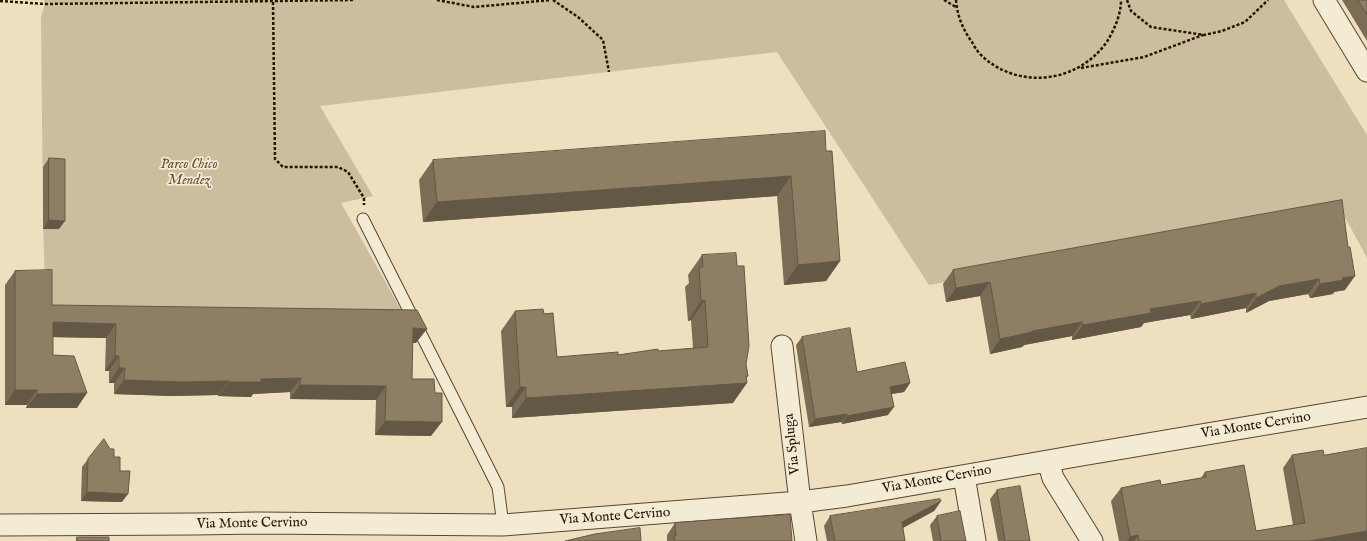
<!DOCTYPE html>
<style>
body{margin:0}
canvas{display:block;background:#eee0bf}
</style>
<canvas width="1367" height="541"></canvas>
<script>
const ctx = document.querySelector('canvas').getContext('2d');
ctx.lineJoin = 'round';
function fillPath(path, color) { ctx.fillStyle = color; ctx.fill(path, 'evenodd'); }
function strokePath(path, color, width, dash) { ctx.strokeStyle = color; ctx.lineWidth = width; ctx.lineCap = dash ? 'butt' : 'round'; ctx.setLineDash(dash || []); ctx.stroke(path); }
function label(font, color, halo, rows, align = 'center') {
  ctx.font = font + ' "IM FELL English",serif'; ctx.lineWidth = 3.5; ctx.setLineDash([]); ctx.textBaseline = 'middle'; ctx.strokeStyle = halo; ctx.fillStyle = color; for (const [text, x, y, turn = 0] of rows) {
    ctx.save(); ctx.translate(x, y); ctx.rotate((+turn || 0) * Math.PI / 180); ctx.textAlign = isNaN(turn) ? turn : align; if (halo) ctx.strokeText(text, 0, 0); ctx.fillText(text, 0, 0); ctx.restore();
  }
}
fillPath(new Path2D(`
 M 44,0 L 1284,0 L 1367,135 L 1367,258 L 1341,210 L 929,285 L 777,52 L 320,106 L 373,196 L 341,203 L 408,322 L 46,317 L 43,222 L 41,17 L 45,4 Z`), '#ccbd9f');
const lane = new Path2D(`
 M 363,219 L 498,487 L 503,525`);
const street = new Path2D(`
 M 1324,0 L 1367,71
 M 782,346 L 800,502 L 806,541
 M 1048,461 L 1053,478 L 1092,541
 M 964,476 L 975,541
 M 0,525 L 196,524 L 257,523 L 503,525 L 800,502 L 847,496 L 1082,455 L 1367,407`);
strokePath(lane, '#584630', 13);
strokePath(street, '#584630', 23);
strokePath(new Path2D(`
 M 437,0 L 474,7 L 551,0
 M 553,0 L 578,17 L 603,40 L 609,72
 M 944,0 L 956,7
 M 956,0 C 957,15 963,30 972,42 C 974,46 977,51 981,55 C 1018,91 1080,83 1108,40 C 1115,28 1121,14 1121,0
 M 1127,0 L 1131,11 L 1151,27 L 1204,35 L 1222,31 L 1245,22 L 1268,0
 M 0,1 L 45,4 L 355,0
 M 273,2 L 275,159 L 283,167 L 338,167 L 348,172 L 364,198 L 364,205
 M 1081,68 L 1144,57 L 1203,35`), '#261300', 2.5, [3, 2]);
strokePath(lane, '#f4ebd5', 11);
strokePath(street, '#f4ebd5', 21);
fillPath(new Path2D(`
 M 1342,0 L 1367,0 L 1367,41 Z
 M 826,151 L 840,261 L 826,281 L 784,285 L 777,196 L 423,222 L 419,180 L 433,160 Z
 M 49,158 L 59,229 L 43,229 L 43,167 Z
 M 1342,200 L 1345,290 L 1334,292 L 1333,294 L 1310,298 L 1308,294 L 1269,301 L 1246,313 L 1246,308 L 1191,319 L 1190,315 L 1144,323 L 1141,327 L 1072,340 L 1072,336 L 1024,345 L 1022,347 L 990,354 L 980,296 L 946,302 L 943,284 L 953,270 Z
 M 702,255 L 737,266 L 746,364 L 746,378 L 733,403 L 512,418 L 512,407 L 506,407 L 501,331 L 515,311 L 544,314 L 557,357 L 618,355 L 693,348 L 691,320 L 688,321 L 685,287 L 689,283 L 688,275 Z
 M 15,271 L 52,305 L 416,343 L 412,343 L 412,379 L 431,436 L 375,435 L 376,400 L 290,399 L 290,392 L 253,394 L 251,397 L 218,396 L 218,395 L 172,396 L 114,394 L 114,383 L 109,383 L 109,371 L 105,371 L 106,338 L 53,337 L 53,355 L 77,408 L 26,408 L 27,405 L 5,405 L 5,285 Z
 M 802,337 L 857,372 L 910,383 L 904,392 L 892,394 L 888,415 L 842,424 L 841,422 L 809,427 L 796,345 Z
 M 1292,455 L 1324,455 L 1367,541 L 1119,541 L 1111,501 L 1121,488 L 1161,485 L 1201,478 L 1205,472 L 1256,531 L 1293,525 L 1283,468 Z
 M 114,457 L 120,471 L 122,502 L 81,501 L 82,467 L 88,459 Z
 M 997,490 L 1030,541 L 998,541 L 990,499 Z
 M 941,501 L 934,511 L 903,528 L 905,541 L 827,541 L 824,526 L 830,516 Z
 M 937,516 L 966,541 L 933,541 L 930,525 Z
 M 675,523 L 792,541 L 667,541 L 667,535 Z`), '#7a6c55');
fillPath(new Path2D(`
 M 791,176 L 777,196 L 423,222 L 437,202 Z
 M 49,220 L 65,221 L 59,229 L 43,229 Z
 M 840,261 L 826,281 L 784,285 L 798,265 Z
 M 1355,276 L 1345,290 L 1334,292 L 1333,294 L 1310,298 L 1320,284 L 1342,278 Z
 M 1319,279 L 1308,294 L 1269,301 L 1246,313 L 1256,298 L 1279,286 Z
 M 990,282 L 980,296 L 946,302 L 956,288 Z
 M 1256,293 L 1246,308 L 1191,319 L 1201,304 Z
 M 705,300 L 691,320 L 688,321 L 701,301 Z
 M 1200,301 L 1190,315 L 1144,323 L 1141,327 L 1072,340 L 1083,325 L 1150,309 Z
 M 53,322 L 116,324 L 106,338 L 43,337 Z
 M 1082,322 L 1072,336 L 1024,345 L 1022,347 L 990,354 L 1000,339 L 1032,331 Z
 M 413,328 L 427,329 L 416,343 L 402,343 Z
 M 115,356 L 119,356 L 109,371 L 105,371 Z
 M 119,368 L 125,368 L 114,383 L 109,383 Z
 M 748,376 L 743,383 L 747,383 L 733,403 L 512,418 L 526,398 Z
 M 301,378 L 290,392 L 253,394 L 251,397 L 218,396 L 229,382 L 261,379 Z
 M 124,380 L 229,381 L 218,395 L 172,396 L 114,394 Z
 M 910,383 L 904,392 L 885,395 L 890,387 Z
 M 300,385 L 386,386 L 376,400 L 290,399 Z
 M 520,387 L 526,387 L 512,407 L 506,407 Z
 M 15,390 L 37,390 L 27,405 L 5,405 Z
 M 87,393 L 77,408 L 26,408 L 37,394 Z
 M 894,407 L 888,415 L 842,424 L 847,416 Z
 M 847,414 L 841,422 L 809,427 L 815,419 Z
 M 385,421 L 442,422 L 431,436 L 375,435 Z
 M 87,492 L 128,494 L 122,502 L 81,501 Z
 M 941,501 L 934,511 L 895,532 L 902,522 Z
 M 1367,531 L 1367,541 L 1309,541 Z
 M 1138,535 L 1134,541 L 1127,541 L 1130,537 Z`), '#635845');
const building = new Path2D(`
 M 1358,0 L 1367,0 L 1367,14 Z
 M 825,131 L 826,151 L 832,151 L 840,261 L 798,265 L 791,176 L 437,202 L 433,160 Z
 M 49,158 L 65,159 L 65,221 L 49,220 Z
 M 1342,200 L 1348,247 L 1350,247 L 1355,276 L 1342,278 L 1343,280 L 1320,284 L 1319,279 L 1279,286 L 1256,298 L 1256,293 L 1201,304 L 1200,301 L 1150,309 L 1151,313 L 1083,325 L 1082,322 L 1032,331 L 1032,332 L 1000,339 L 990,282 L 956,288 L 953,270 Z
 M 736,253 L 737,266 L 744,266 L 749,346 L 746,364 L 748,376 L 746,376 L 747,383 L 526,398 L 526,387 L 520,387 L 515,311 L 543,309 L 544,314 L 553,313 L 557,357 L 618,352 L 618,355 L 658,349 L 658,351 L 708,347 L 705,300 L 701,301 L 699,267 L 703,267 L 702,255 Z
 M 52,270 L 52,305 L 417,310 L 427,329 L 413,328 L 412,379 L 434,379 L 435,393 L 442,393 L 442,422 L 385,421 L 386,386 L 300,385 L 301,378 L 261,379 L 261,382 L 229,382 L 229,381 L 182,382 L 124,380 L 125,368 L 119,368 L 119,356 L 115,356 L 116,324 L 53,322 L 53,355 L 74,356 L 87,393 L 37,394 L 37,390 L 15,390 L 15,271 Z
 M 850,328 L 857,372 L 905,362 L 910,383 L 890,387 L 894,407 L 847,416 L 847,414 L 815,419 L 802,337 Z
 M 104,439 L 110,449 L 114,449 L 114,457 L 120,457 L 120,471 L 130,471 L 128,494 L 87,492 L 88,459 Z
 M 1367,448 L 1367,531 L 1309,541 L 1139,541 L 1138,535 L 1130,537 L 1121,488 L 1160,480 L 1161,485 L 1206,477 L 1205,472 L 1244,465 L 1256,531 L 1305,523 L 1292,455 L 1323,450 L 1324,455 Z
 M 1020,486 L 1030,541 L 1005,541 L 997,490 Z
 M 940,499 L 941,501 L 902,522 L 905,541 L 835,541 L 830,516 Z
 M 960,511 L 966,541 L 941,541 L 937,516 Z
 M 790,515 L 792,541 L 675,541 L 674,536 L 676,536 L 675,523 Z
 M 640,528 L 641,541 L 565,541 L 595,534 Z
 M 77,537 L 109,537 L 109,541 L 77,541 Z`);
fillPath(building, '#8e7e63');
strokePath(building, '#635845', 1);
label('italic 14px', '#604e38', '#f4ebd5', [
 ["Parco Chico",189,165],
 ["Mendez",189,181]
]);
label('14px', '#261300', '#f4ebd5', [
 ["Via Monte Cervino",1256,426,-9],
 ["Via Spluga",793,444,-96],
 ["Via Monte Cervino",937,480,-10],
 ["Via Monte Cervino",615,517,-4],
 ["Via Monte Cervino",252,524,-1]
]);
</script>
